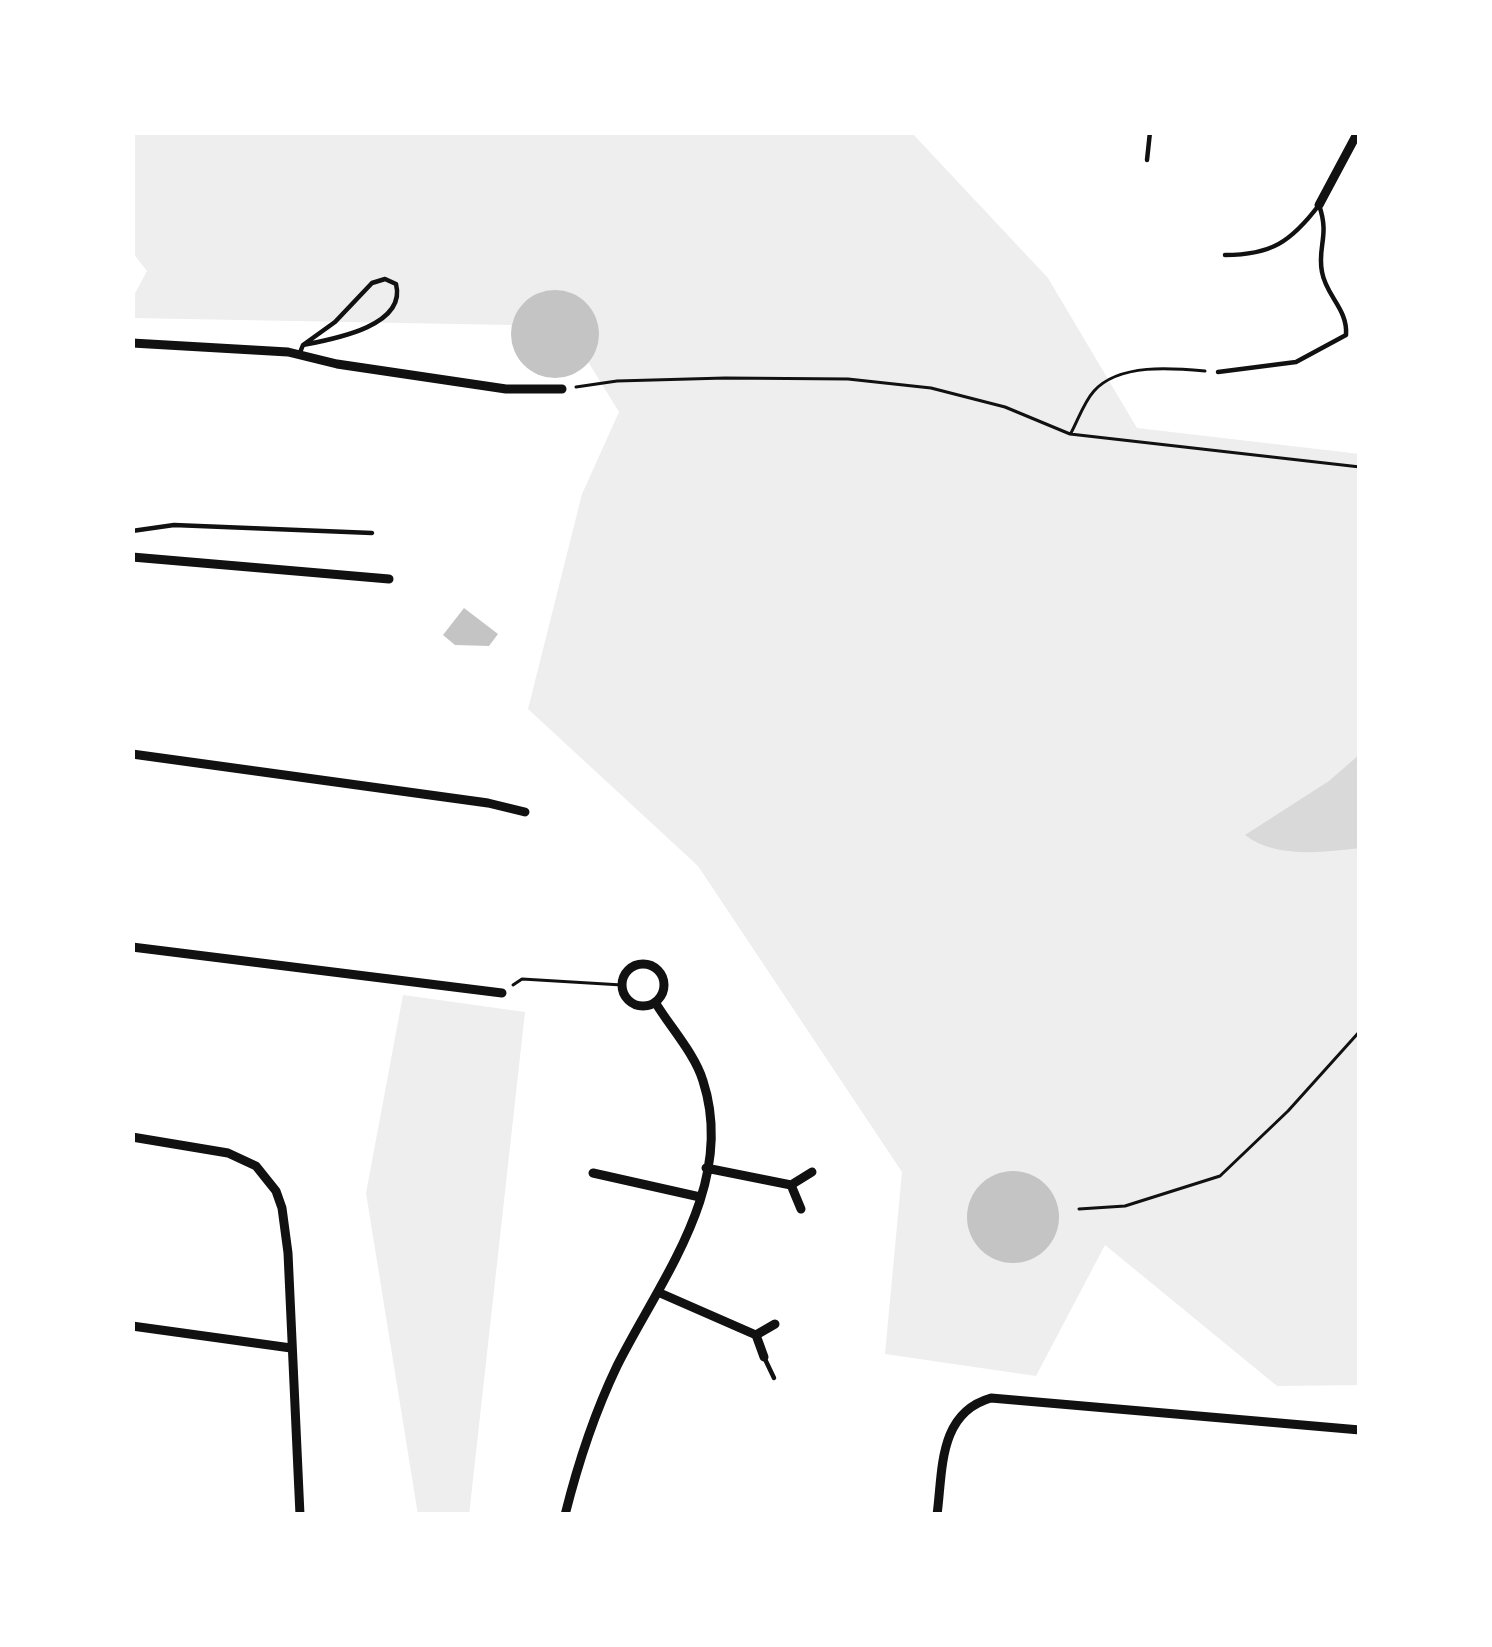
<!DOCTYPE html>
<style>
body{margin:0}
#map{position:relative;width:1492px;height:1647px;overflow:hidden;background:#fff;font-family:Overpass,sans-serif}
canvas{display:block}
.frame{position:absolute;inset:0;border:135px solid #fff;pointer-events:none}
</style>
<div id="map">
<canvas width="1492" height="1647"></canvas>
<div class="frame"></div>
</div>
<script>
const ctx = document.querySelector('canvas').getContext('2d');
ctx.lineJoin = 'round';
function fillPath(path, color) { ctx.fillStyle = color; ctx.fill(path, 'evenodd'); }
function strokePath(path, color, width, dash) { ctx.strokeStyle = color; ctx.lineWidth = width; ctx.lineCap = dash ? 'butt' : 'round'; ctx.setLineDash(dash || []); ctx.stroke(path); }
fillPath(new Path2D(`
 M 132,132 L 911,132 L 1048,278 L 1137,428 L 1360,454 L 1360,1385 L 1277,1386 L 1105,1245 L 1036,1376 L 885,1354 L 902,1172 L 698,866 L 528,709 L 582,494 L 619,412 L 566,326 L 132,318 L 132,299 L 147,271 L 132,252 Z
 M 403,995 L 525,1012 L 469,1515 L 418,1515 L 366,1193 Z`), '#eee');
fillPath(new Path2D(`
 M 1360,754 L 1360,848 C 1324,852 1275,859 1245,835 L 1329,781 Z`), '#d9d9d9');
fillPath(new Path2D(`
 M511 334a44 44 0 1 1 88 0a44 44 0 1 1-88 0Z
 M 464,608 L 498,634 L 489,646 L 455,645 L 443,635 Z
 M967 1217a46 46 0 1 1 92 0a46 46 0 1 1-92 0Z`), '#c4c4c4');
strokePath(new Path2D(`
 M 576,387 L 617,381 L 725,378 L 848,379 L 931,388 L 1005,407 L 1070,434 L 1360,467
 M 1071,433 C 1078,420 1084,402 1094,391 C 1119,363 1173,368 1205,371
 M 513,985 L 522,979 L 622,985
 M 1079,1209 L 1125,1206 L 1220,1176 L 1288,1111 L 1360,1031`), '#111', 3);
strokePath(new Path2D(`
 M 1147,160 L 1150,132
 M 1225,255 C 1271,255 1291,242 1319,205
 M 299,355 L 303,345 C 334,339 407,326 396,284 L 385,279 L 372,283 L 335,322 L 303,345
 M 1218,372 L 1296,362 L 1346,335 C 1348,309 1326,296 1322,272 C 1317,247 1330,236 1319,205
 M 132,531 L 174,525 L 372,533
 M 764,1357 L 774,1378`), '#111', 4.5);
strokePath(new Path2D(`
 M 1319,205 L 1358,132
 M 132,343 L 288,352 L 337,364 L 506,389 L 562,389
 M 132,557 L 389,579
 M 132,754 L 488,803 L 525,812
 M 132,947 L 502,993
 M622 985a21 21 0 1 1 42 0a21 21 0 1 1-42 0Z
 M 132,1137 L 228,1153 L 256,1166 L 276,1191 L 282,1208 L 288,1253 L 300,1515
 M 706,1168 L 791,1185
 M 593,1173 L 700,1197
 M 801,1209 L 791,1185 L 812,1172
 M 660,1293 L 756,1335
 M 132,1326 L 291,1348
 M 764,1357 L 756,1335 L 775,1324
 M 565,1515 C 578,1463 594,1414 617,1366 C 660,1280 737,1185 703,1081 C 695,1054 670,1027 655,1002
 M 937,1515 C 943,1470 938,1413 991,1398 L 1360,1430`), '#111', 9);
</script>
